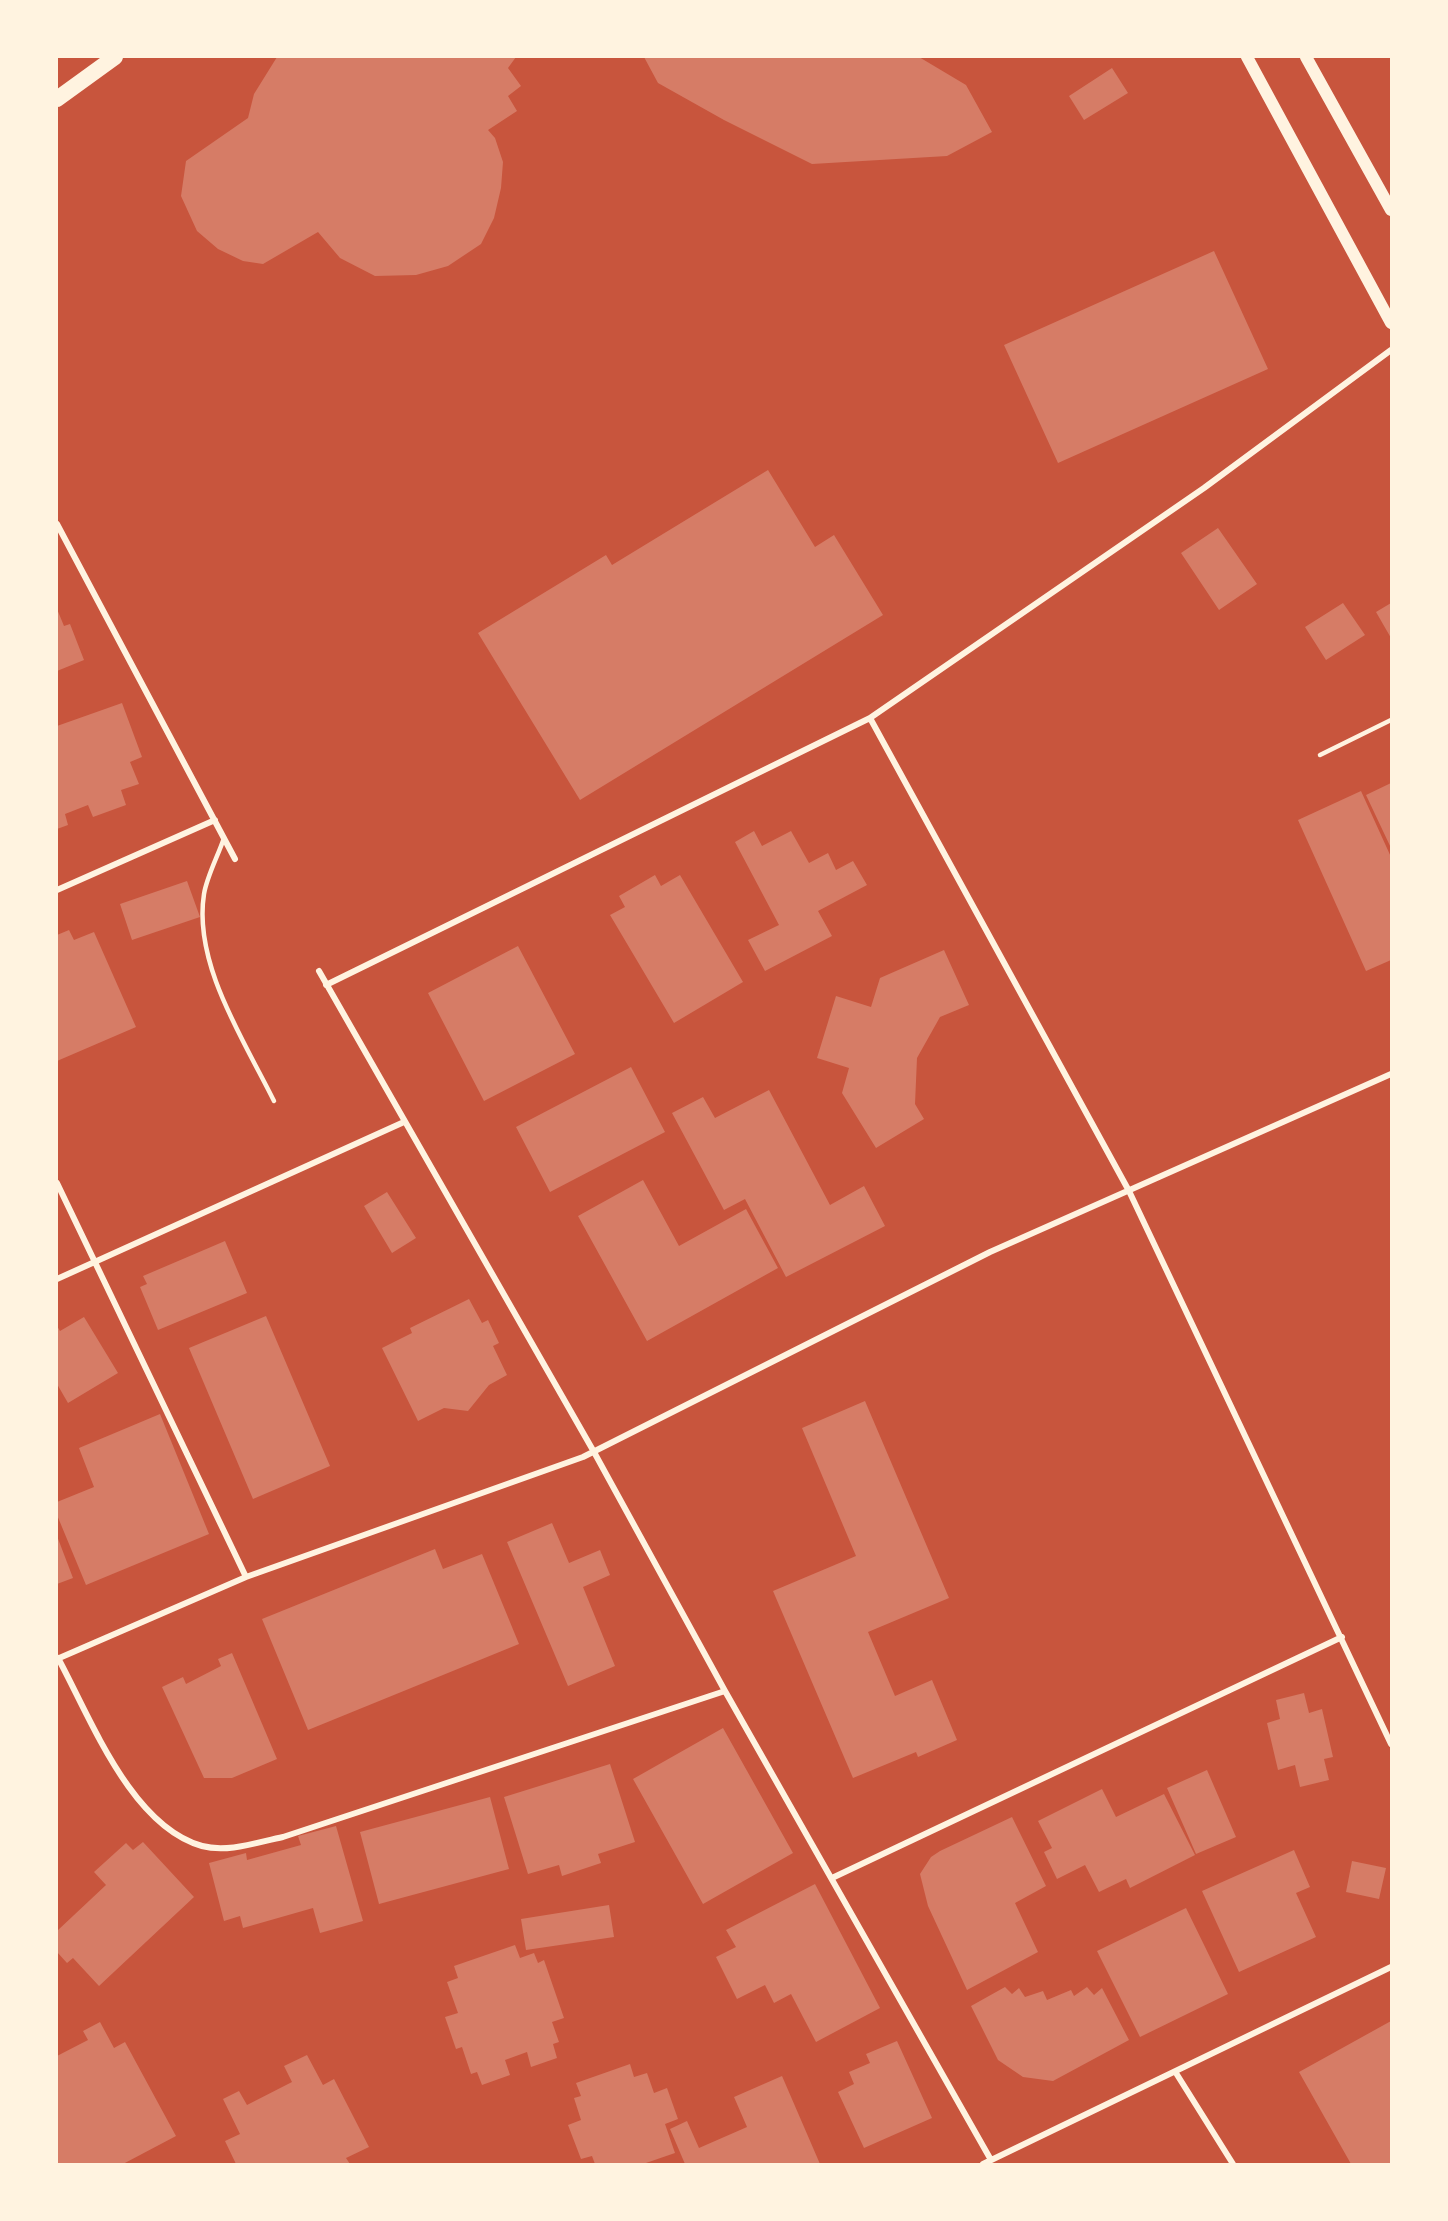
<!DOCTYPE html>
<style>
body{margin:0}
#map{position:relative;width:1448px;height:2221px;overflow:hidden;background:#c8553d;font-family:"Varela Round",sans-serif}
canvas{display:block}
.frame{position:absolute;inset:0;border:58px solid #fff3e0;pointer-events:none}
</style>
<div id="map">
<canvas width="1448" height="2221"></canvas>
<div class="frame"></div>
</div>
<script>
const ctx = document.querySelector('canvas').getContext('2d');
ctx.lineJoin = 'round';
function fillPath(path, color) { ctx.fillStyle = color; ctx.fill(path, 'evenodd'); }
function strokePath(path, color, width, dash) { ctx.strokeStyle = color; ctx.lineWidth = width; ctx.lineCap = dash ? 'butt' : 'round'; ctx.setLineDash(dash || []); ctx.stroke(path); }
fillPath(new Path2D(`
 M 277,57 L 516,57 L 508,68 L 521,86 L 508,96 L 517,111 L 488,130 L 495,138 L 503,162 L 501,188 L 494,218 L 481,244 L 448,266 L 416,275 L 375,276 L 340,258 L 318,232 L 263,264 L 243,261 L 218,249 L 197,231 L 181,196 L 186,161 L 248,118 L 254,94 Z
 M 644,57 L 919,57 L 966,85 L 992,132 L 947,156 L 812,164 L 724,120 L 658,83 Z
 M 1112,68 L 1128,93 L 1084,120 L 1069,96 Z
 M 1214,251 L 1268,369 L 1058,463 L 1004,345 Z
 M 768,470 L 815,547 L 834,535 L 883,615 L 580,800 L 478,633 L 606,555 L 612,565 Z
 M 1218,528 L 1257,584 L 1219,610 L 1181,553 Z
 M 1343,603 L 1365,635 L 1326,660 L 1305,627 Z
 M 1391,603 L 1391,638 L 1376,612 Z
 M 57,609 L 64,626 L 70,624 L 84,660 L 57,671 Z
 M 122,703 L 142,757 L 130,762 L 139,784 L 121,790 L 126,805 L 93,817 L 88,805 L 65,814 L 68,825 L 57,829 L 57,726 Z
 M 1391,783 L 1391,848 L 1366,795 Z
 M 1361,791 L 1391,857 L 1391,960 L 1366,971 L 1298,820 Z
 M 754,831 L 762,846 L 791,831 L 809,863 L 828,853 L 836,870 L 853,861 L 867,885 L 818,911 L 832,936 L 765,971 L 748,940 L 779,925 L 735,842 Z
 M 655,875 L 661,886 L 680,875 L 743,982 L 674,1023 L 610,915 L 625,907 L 619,896 Z
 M 187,881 L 200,917 L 132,940 L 120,904 Z
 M 69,930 L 74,940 L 94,932 L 136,1027 L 57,1061 L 57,935 Z
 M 518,946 L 575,1054 L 484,1101 L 428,993 Z
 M 944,950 L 969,1005 L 940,1017 L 917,1058 L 915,1104 L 924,1119 L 876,1148 L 842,1093 L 849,1068 L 817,1058 L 836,996 L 871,1007 L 880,978 Z
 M 631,1067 L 665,1132 L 550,1192 L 516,1127 Z
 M 769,1090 L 830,1205 L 864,1186 L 885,1226 L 786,1277 L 745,1199 L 724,1210 L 672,1113 L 703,1097 L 715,1118 Z
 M 643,1180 L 679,1246 L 746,1209 L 778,1268 L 647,1341 L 578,1216 Z
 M 387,1192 L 416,1238 L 392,1253 L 364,1206 Z
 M 225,1241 L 247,1293 L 158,1330 L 140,1287 L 147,1284 L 143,1276 Z
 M 469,1299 L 482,1323 L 488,1320 L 499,1343 L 493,1346 L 507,1375 L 489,1385 L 468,1411 L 444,1408 L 418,1421 L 382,1348 L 412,1333 L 410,1328 Z
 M 266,1316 L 330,1466 L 253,1499 L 189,1348 Z
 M 84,1317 L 118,1373 L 68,1403 L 57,1384 L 57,1326 L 60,1331 Z
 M 865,1401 L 949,1598 L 868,1632 L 895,1696 L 932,1680 L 957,1740 L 918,1757 L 916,1752 L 853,1778 L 773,1591 L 856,1556 L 802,1428 Z
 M 160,1414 L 209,1534 L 86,1585 L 57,1515 L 57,1502 L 94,1487 L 79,1448 Z
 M 552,1523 L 569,1563 L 600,1550 L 610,1575 L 583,1587 L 615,1666 L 568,1686 L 507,1542 Z
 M 57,1536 L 73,1578 L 57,1584 Z
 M 435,1549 L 443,1569 L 482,1554 L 519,1644 L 308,1730 L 262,1619 Z
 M 232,1653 L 277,1759 L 232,1778 L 204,1778 L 162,1687 L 183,1677 L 186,1684 L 221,1666 L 218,1659 Z
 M 1304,1693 L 1309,1713 L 1322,1709 L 1333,1757 L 1324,1759 L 1329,1780 L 1300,1787 L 1295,1765 L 1278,1770 L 1267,1723 L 1280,1719 L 1276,1700 Z
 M 723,1728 L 793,1853 L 703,1904 L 633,1779 Z
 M 610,1764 L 635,1842 L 598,1854 L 601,1863 L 562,1876 L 559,1865 L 528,1874 L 504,1797 Z
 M 1207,1770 L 1236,1837 L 1196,1854 L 1167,1788 Z
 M 1102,1789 L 1116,1817 L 1164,1794 L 1195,1855 L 1130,1888 L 1126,1879 L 1099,1892 L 1085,1865 L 1057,1879 L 1044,1852 L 1052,1848 L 1038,1821 Z
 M 490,1797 L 509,1869 L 379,1904 L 360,1832 Z
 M 1012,1817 L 1046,1886 L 1015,1903 L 1038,1952 L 967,1990 L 928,1906 L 920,1874 L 931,1857 L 940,1851 Z
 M 336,1826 L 363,1921 L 320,1933 L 313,1908 L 243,1928 L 240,1916 L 224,1921 L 209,1863 L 246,1853 L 247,1860 L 301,1845 L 298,1836 Z
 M 143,1842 L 194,1897 L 99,1986 L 73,1958 L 67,1963 L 57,1952 L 57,1931 L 106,1885 L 94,1872 L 126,1843 L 133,1850 Z
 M 1294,1850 L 1310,1887 L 1296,1893 L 1316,1937 L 1239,1972 L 1202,1891 Z
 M 1352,1861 L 1386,1868 L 1379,1899 L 1346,1892 Z
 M 815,1884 L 880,2008 L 816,2042 L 791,1994 L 774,2003 L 765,1985 L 737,1999 L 716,1957 L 736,1947 L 726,1930 Z
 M 609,1905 L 614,1937 L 526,1950 L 521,1919 Z
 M 1186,1908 L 1228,1994 L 1140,2037 L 1097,1951 Z
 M 515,1945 L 520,1958 L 534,1953 L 538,1963 L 544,1960 L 564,2018 L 552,2022 L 559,2042 L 553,2044 L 557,2058 L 531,2067 L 527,2052 L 505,2060 L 510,2075 L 482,2085 L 477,2072 L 471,2074 L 462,2047 L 456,2049 L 445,2017 L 458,2013 L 447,1982 L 458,1978 L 454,1966 Z
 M 1005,1987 L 1012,1994 L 1019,1988 L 1025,1997 L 1043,1991 L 1047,2000 L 1071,1990 L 1074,1996 L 1087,1987 L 1094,1995 L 1102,1988 L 1129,2040 L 1053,2081 L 1023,2077 L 998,2060 L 971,2006 Z
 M 1391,2021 L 1391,2164 L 1351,2164 L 1299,2072 Z
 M 100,2022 L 114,2048 L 125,2042 L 176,2136 L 123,2164 L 57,2164 L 57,2056 L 88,2040 L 83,2031 Z
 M 897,2041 L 932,2118 L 864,2148 L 838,2092 L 854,2084 L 849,2072 L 870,2063 L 866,2054 Z
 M 307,2055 L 323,2085 L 334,2079 L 369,2147 L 346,2158 L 350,2164 L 236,2164 L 225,2141 L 240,2134 L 223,2099 L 239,2091 L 247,2105 L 292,2082 L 284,2066 Z
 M 630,2064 L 634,2077 L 647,2073 L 654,2093 L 667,2088 L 678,2119 L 665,2124 L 675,2153 L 643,2164 L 595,2164 L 592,2156 L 581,2159 L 568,2125 L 581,2120 L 574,2098 L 581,2096 L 576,2083 Z
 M 782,2076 L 820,2164 L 685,2164 L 670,2129 L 687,2121 L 699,2148 L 747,2127 L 734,2097 Z`), '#d67c66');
strokePath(new Path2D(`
 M 1320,755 L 1391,720
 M 224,838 C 218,856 207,876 204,894 C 193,964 244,1040 274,1101`), '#fff3e0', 4.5);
strokePath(new Path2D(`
 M 57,524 L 235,859
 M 870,718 L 1129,1191 L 1391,1744
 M 57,890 L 215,820
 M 319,971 L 594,1452 L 725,1691 L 991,2160
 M 326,985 L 870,718 L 1204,488 L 1391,350
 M 57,1183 L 246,1577
 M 57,1279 L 404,1122
 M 58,1658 C 91,1719 131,1826 202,1846 C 228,1853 258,1842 283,1837 L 725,1691
 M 57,1659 L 246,1577 L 583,1457 L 990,1252 L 1391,1074
 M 832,1878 L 1342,1637
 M 1176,2073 L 1233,2164
 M 983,2164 L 1391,1967`), '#fff3e0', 6);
strokePath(new Path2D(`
 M 1247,57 L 1391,323
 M 1306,57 L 1391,210`), '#fff3e0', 12);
strokePath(new Path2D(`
 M 57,99 L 115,57`), '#fff3e0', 16);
</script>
